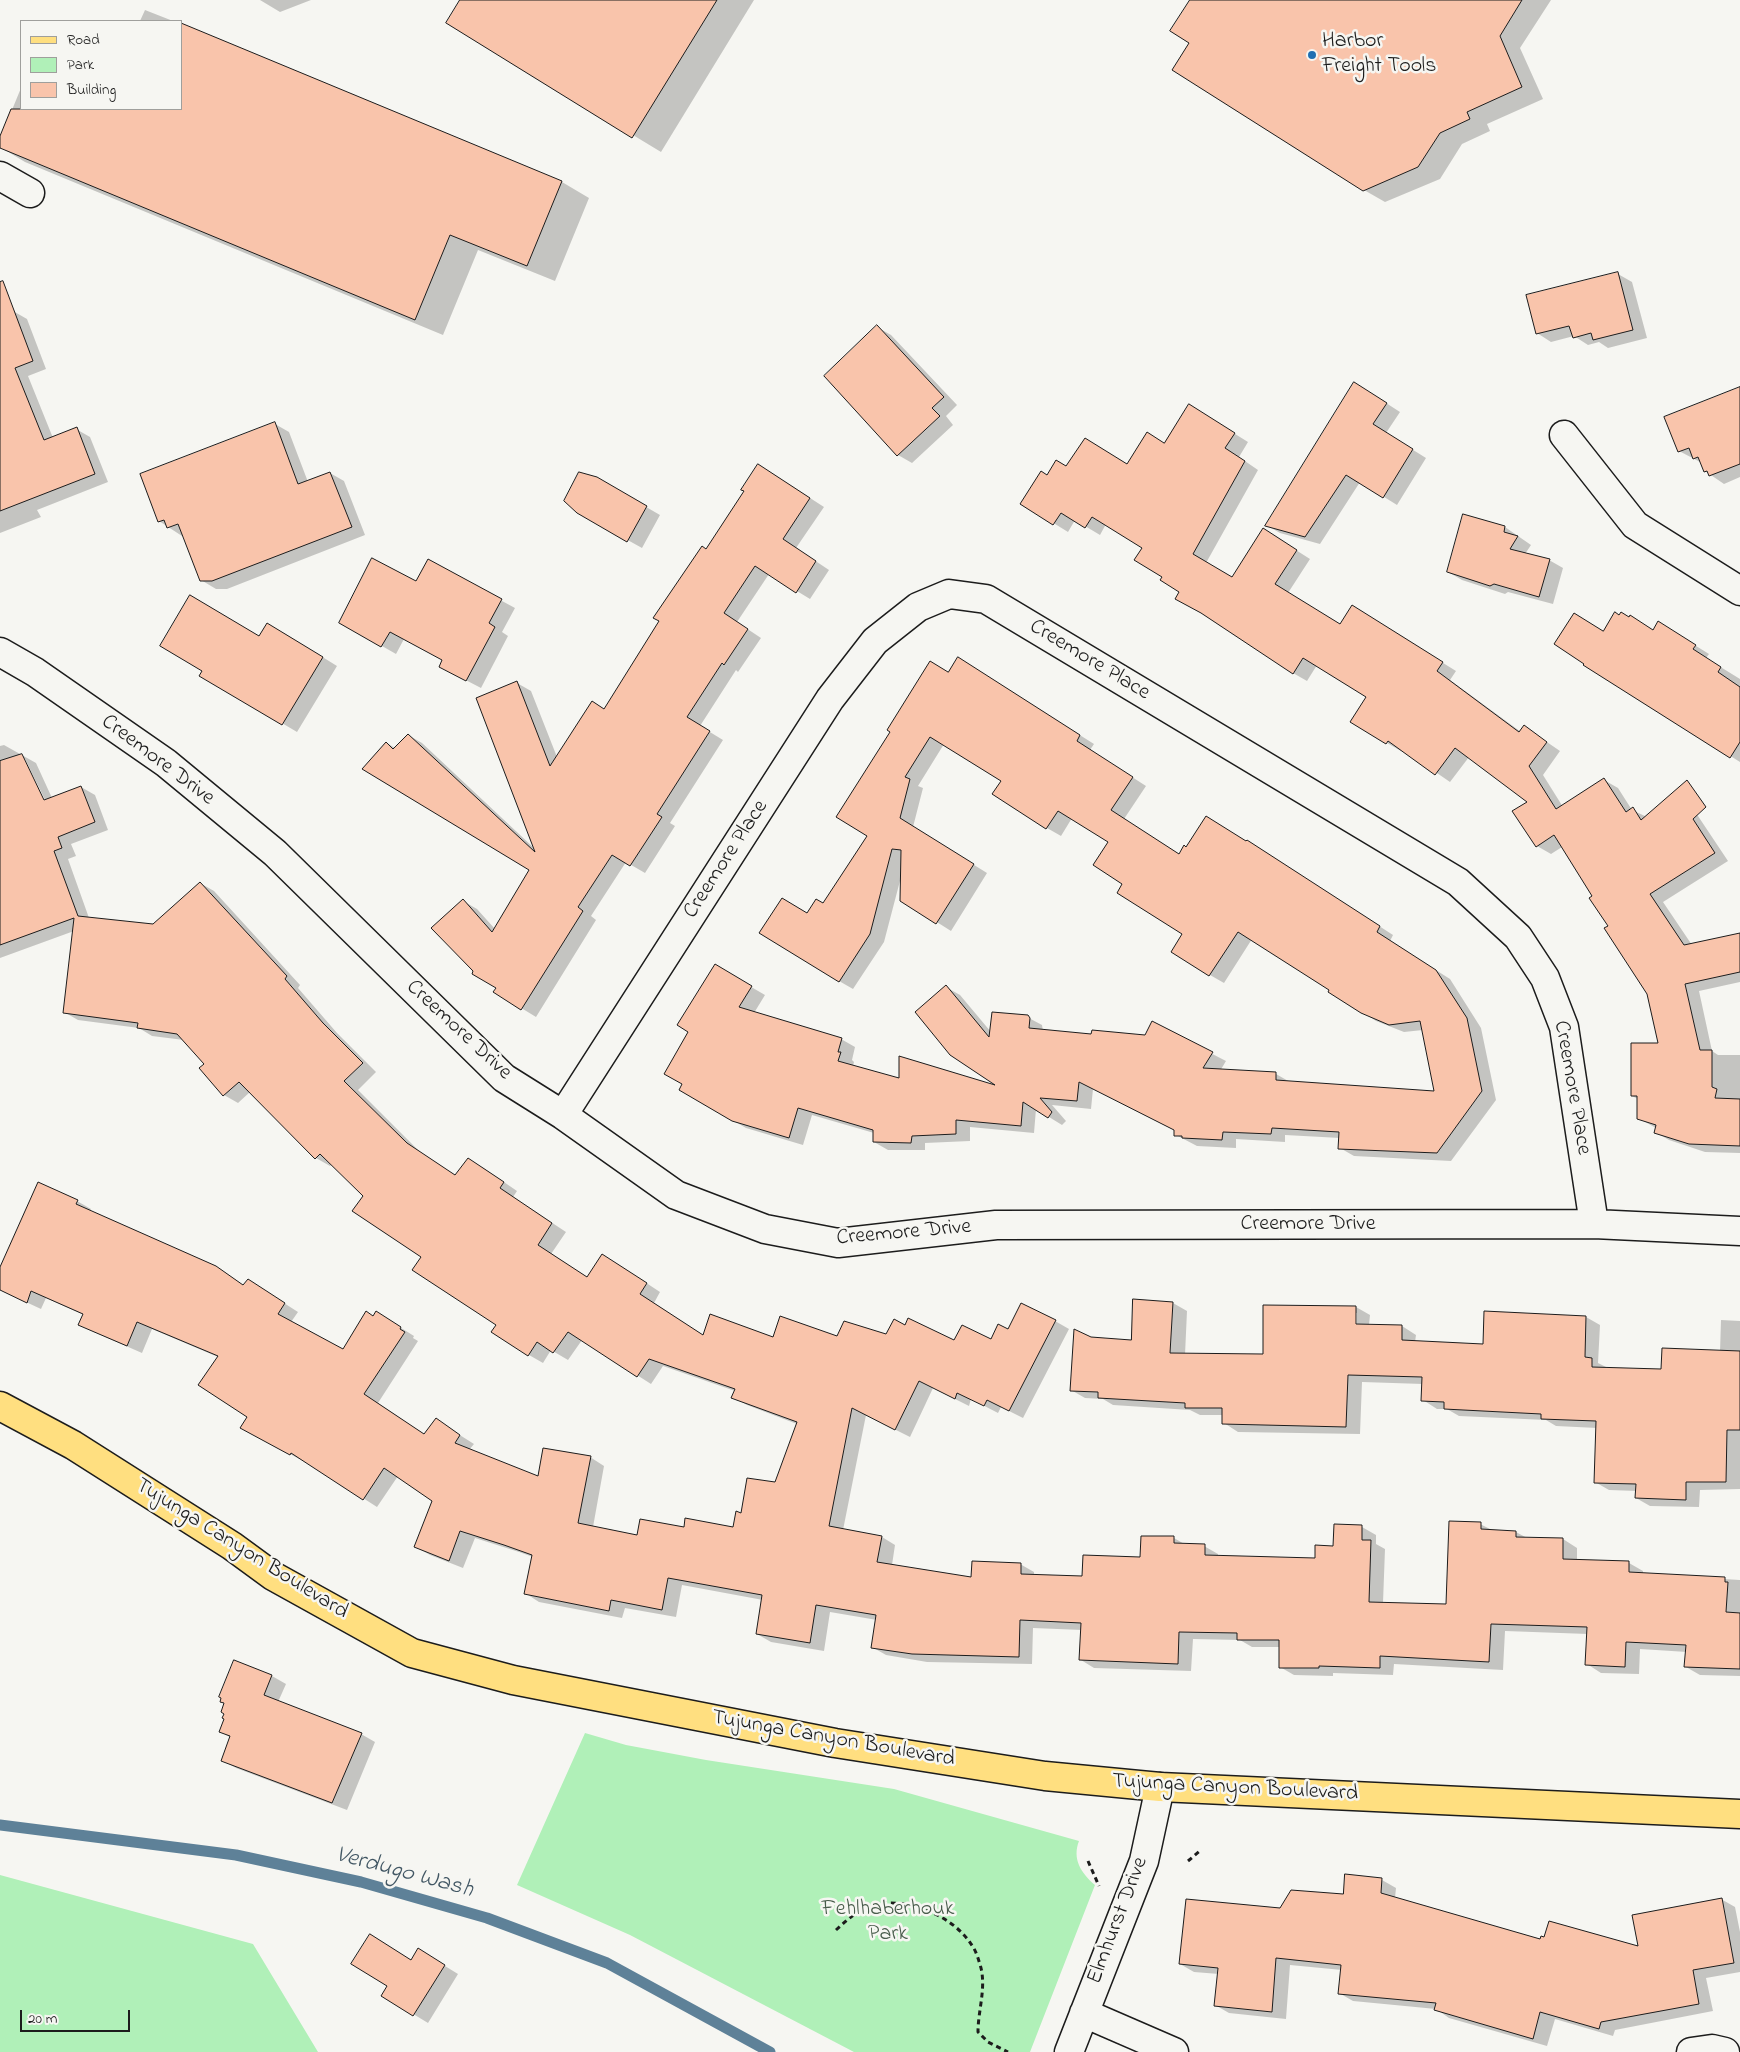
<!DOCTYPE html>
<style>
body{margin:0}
#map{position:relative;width:1740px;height:2052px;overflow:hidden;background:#f6f6f2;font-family:"Indie Flower",sans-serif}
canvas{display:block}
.legend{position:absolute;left:20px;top:20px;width:162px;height:90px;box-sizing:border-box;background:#f6f6f2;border:1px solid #9f9f9c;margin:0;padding:6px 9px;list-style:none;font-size:15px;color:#1c1c1c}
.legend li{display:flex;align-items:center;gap:10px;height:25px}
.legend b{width:25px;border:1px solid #9f9f9c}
.scale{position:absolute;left:20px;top:2010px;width:110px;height:22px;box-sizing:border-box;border:2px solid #1c1c1c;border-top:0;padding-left:6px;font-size:15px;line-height:18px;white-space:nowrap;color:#1c1c1c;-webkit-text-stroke:4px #f6f6f2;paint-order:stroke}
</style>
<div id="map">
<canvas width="1740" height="2052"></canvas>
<ul class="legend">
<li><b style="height:6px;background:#ffdf80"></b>Road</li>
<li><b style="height:14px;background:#b0f0b8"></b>Park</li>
<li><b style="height:14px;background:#f9c4ab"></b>Building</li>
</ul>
<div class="scale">20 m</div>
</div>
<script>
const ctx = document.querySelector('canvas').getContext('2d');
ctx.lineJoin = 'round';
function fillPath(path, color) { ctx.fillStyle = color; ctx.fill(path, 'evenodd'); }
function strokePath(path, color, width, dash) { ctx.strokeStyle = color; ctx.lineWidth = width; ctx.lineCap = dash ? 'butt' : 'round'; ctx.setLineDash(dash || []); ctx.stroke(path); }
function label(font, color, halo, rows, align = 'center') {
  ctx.font = font + ' "Indie Flower",sans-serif'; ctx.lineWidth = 5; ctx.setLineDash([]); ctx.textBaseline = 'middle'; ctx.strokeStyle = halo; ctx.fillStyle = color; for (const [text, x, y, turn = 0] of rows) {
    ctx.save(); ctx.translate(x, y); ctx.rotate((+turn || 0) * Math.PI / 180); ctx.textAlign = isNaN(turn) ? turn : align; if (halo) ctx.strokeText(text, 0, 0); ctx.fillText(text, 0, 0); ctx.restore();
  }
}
fillPath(new Path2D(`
 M 585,1733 L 626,1745 L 706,1760 L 894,1789 L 1079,1841 C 1072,1859 1081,1873 1095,1885 L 1030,2052 L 854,2052 L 630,1935 L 517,1885 Z
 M 0,1875 L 253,1944 L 318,2052 L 0,2052 Z`), '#b0f0b8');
fillPath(new Path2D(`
 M 260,0 L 311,0 L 280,12 Z
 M 462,0 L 754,0 L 661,152 L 448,23 Z
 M 1191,0 L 1551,0 L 1520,48 L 1543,99 L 1487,124 L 1490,131 L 1462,144 L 1440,179 L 1385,202 L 1364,190 Z
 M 145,10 L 173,21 L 140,21 Z
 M 181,25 L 562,182 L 589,198 L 555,281 L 478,250 L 443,335 L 25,162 L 0,147 L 0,139 L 21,88 L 21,109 L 181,109 Z
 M 1618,274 L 1632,282 L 1647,338 L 1608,348 L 1599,342 L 1588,345 L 1574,336 L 1551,342 L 1537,333 Z
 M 13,311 L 27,319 L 46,369 L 28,376 L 53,438 L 76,429 L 90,437 L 108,482 L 37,510 L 41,517 L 0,533 L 0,316 Z
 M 877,327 L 891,335 L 957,405 L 946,416 L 953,425 L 912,463 L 898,455 L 826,376 Z
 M 1740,389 L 1740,477 L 1724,484 L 1705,471 L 1702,463 L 1679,451 Z
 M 1369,392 L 1400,412 L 1386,433 L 1426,458 L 1397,505 L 1360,482 L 1320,544 L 1280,533 L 1266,525 Z
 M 1203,414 L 1248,442 L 1239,457 L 1258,470 L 1206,563 L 1233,579 L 1277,538 L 1310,559 L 1288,593 L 1340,625 L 1366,615 L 1456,671 L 1450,680 L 1521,732 L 1525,727 L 1560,751 L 1543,775 L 1563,807 L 1604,780 L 1618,788 L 1632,810 L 1647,817 L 1688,801 L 1728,861 L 1663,902 L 1692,945 L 1740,934 L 1740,982 L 1699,991 L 1712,1051 L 1718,1055 L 1740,1055 L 1740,1153 L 1705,1152 L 1669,1140 L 1655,1132 L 1656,1128 L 1638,1118 L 1638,1099 L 1632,1096 L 1659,1044 L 1649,993 L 1593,896 L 1562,847 L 1551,854 L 1537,846 L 1529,802 L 1469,757 L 1450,782 L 1402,749 L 1401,751 L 1387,743 L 1367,697 L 1317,665 L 1307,681 L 1293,673 L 1164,577 L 1143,548 L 1106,524 L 1100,535 L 1075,520 L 1068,532 L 1021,503 L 1047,476 L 1067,468 L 1127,465 L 1165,444 Z
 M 275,424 L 289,432 L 308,482 L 330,473 L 344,481 L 365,535 L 227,589 L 216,589 L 201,580 L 184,535 L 182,536 L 159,521 Z
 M 759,465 L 824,507 L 796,548 L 829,570 L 810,599 L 769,574 L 737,622 L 761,638 L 738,672 L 736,670 L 700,726 L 723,740 L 670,823 L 675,826 L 645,873 L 626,862 L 591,916 L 596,920 L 536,1017 L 495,992 L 497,988 L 463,901 L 477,909 L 495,929 L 531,870 L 387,743 L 395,748 L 408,735 L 422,743 L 535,849 L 517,683 L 531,691 L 557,757 L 605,710 L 746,491 Z
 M 596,478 L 660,515 L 642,548 L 577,512 Z
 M 1505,527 L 1531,545 L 1525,554 L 1549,560 L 1563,568 L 1553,604 L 1508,592 L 1505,594 L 1462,580 L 1448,572 Z
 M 428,561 L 515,608 L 502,632 L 508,636 L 481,688 L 454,674 L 444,660 L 404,639 L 396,654 L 340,622 L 416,583 Z
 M 1672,631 L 1709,654 L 1706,658 L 1740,679 L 1740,762 L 1585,665 L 1604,632 Z
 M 282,632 L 337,666 L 297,732 L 201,675 L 260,638 Z
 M 972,667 L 1094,744 L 1090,750 L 1146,786 L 1124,819 L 1180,855 L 1187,848 L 1248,841 L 1393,935 L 1390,941 L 1450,979 L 1481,1028 L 1496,1100 L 1451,1161 L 1354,1156 L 1340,1148 L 1340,1138 L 1285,1135 L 1285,1142 L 1236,1139 L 1236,1148 L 1197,1146 L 1176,1135 L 1176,1131 L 1093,1089 L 1091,1109 L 1052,1105 L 1066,1121 L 1062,1125 L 1036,1109 L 1034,1133 L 970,1127 L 970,1141 L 925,1143 L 925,1150 L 888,1150 L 874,1142 L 874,1133 L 812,1115 L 803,1145 L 746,1128 L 680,1090 L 684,1084 L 690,1032 L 715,966 L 765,995 L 754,1013 L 841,1039 L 855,1047 L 852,1060 L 854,1062 L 853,1066 L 900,1080 L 1000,1088 L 946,987 L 960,995 L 991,1032 L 1027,1017 L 1042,1025 L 1043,1031 L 1092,1035 L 1145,1036 L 1152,1023 L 1226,1061 L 1220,1071 L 1276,1074 L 1290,1082 L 1436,1093 L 1423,1030 L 1404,1032 L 1376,1021 L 1252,939 L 1224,983 L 1210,975 L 1172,952 L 1184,934 L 1124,884 L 1109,841 L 1072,818 L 1061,836 L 1047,828 L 994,794 L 1002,781 L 944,744 L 918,786 L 923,788 L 913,827 L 987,873 L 951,931 L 902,900 L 901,877 L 884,942 L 853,989 L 839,981 L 808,915 L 824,905 L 868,836 L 949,674 Z
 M 4,745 L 36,763 L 52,798 L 81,787 L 95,795 L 108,830 L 71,844 L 76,856 L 68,859 L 89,918 L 153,925 L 200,883 L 214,891 L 300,985 L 298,988 L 337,1033 L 376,1072 L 358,1090 L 421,1153 L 456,1176 L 482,1167 L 517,1191 L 513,1197 L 566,1232 L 551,1254 L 588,1278 L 616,1263 L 660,1292 L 654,1303 L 704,1336 L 837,1338 L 886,1336 L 906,1327 L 955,1342 L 992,1341 L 1009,1331 L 1055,1321 L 1069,1329 L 1023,1418 L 1001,1407 L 998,1413 L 971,1399 L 969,1406 L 933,1388 L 910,1437 L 866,1415 L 843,1530 L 882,1537 L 895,1545 L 892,1565 L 972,1578 L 1020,1564 L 1034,1572 L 1034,1576 L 1083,1578 L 1142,1558 L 1174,1538 L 1186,1545 L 1204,1546 L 1218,1554 L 1218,1557 L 1316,1559 L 1334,1547 L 1335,1525 L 1362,1527 L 1376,1535 L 1376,1544 L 1385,1549 L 1383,1603 L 1448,1605 L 1480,1524 L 1494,1531 L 1516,1532 L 1527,1538 L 1563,1539 L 1577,1548 L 1577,1561 L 1629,1563 L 1643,1571 L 1643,1574 L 1740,1580 L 1740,1676 L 1700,1675 L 1686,1667 L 1687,1652 L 1640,1649 L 1639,1674 L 1601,1673 L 1587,1664 L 1588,1634 L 1505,1631 L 1503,1670 L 1394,1664 L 1393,1675 L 1333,1673 L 1333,1676 L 1294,1675 L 1280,1667 L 1280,1647 L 1252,1647 L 1240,1640 L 1193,1639 L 1191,1671 L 1094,1668 L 1081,1660 L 1082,1630 L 1033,1628 L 1032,1664 L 927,1662 L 886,1655 L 872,1647 L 877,1620 L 830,1612 L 824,1651 L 771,1642 L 757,1634 L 763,1600 L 682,1585 L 676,1617 L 625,1608 L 622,1618 L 539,1602 L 525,1593 L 533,1557 L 519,1552 L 475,1538 L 463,1568 L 430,1555 L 416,1547 L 434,1501 L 398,1476 L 377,1507 L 305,1461 L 305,1462 L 256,1436 L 248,1416 L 218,1357 L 152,1329 L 142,1353 L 94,1332 L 80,1324 L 84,1315 L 46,1298 L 41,1309 L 0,1290 L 0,1270 L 77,1201 L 91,1209 L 90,1211 L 230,1276 L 244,1286 L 262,1289 L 298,1312 L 291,1322 L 343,1351 L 374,1317 L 390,1321 L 414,1336 L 413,1338 L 418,1341 L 378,1403 L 425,1435 L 436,1420 L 474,1444 L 469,1450 L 539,1478 L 590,1457 L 604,1466 L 593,1527 L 638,1536 L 685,1528 L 734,1528 L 742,1514 L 776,1484 L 797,1424 L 747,1405 L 733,1397 L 735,1391 L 663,1366 L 651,1384 L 582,1340 L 568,1360 L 551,1350 L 543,1363 L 529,1355 L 493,1332 L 498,1324 L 422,1256 L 332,1164 L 330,1166 L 316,1158 L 250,1092 L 238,1103 L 224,1095 L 205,1064 L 184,1040 L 152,1036 L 139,1028 L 78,1020 L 64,1012 L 74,931 L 0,958 L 0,746 ZM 23,759 L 25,759 L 48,806 L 45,807 Z
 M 1134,1301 L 1173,1303 L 1187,1311 L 1185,1355 L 1264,1355 L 1356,1307 L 1370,1315 L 1369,1325 L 1402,1326 L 1416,1335 L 1415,1342 L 1484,1345 L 1586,1317 L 1600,1325 L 1598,1363 L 1606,1367 L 1606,1369 L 1663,1371 L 1720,1352 L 1721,1320 L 1740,1321 L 1740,1489 L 1700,1490 L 1699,1507 L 1650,1506 L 1636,1498 L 1637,1491 L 1609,1490 L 1595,1482 L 1597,1428 L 1556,1426 L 1546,1420 L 1459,1416 L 1447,1409 L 1437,1409 L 1423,1400 L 1423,1384 L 1362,1382 L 1360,1434 L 1238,1432 L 1224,1423 L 1224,1415 L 1200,1415 L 1190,1410 L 1113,1405 L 1103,1399 L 1085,1398 L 1071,1390 L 1091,1338 L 1132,1341 ZM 1355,1313 L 1357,1313 L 1357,1330 L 1354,1330 Z
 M 234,1661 L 272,1676 L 286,1684 L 278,1702 L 361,1734 L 375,1742 L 347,1810 L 236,1768 L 222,1760 L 231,1738 L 221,1732 L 225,1719 Z
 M 1347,1876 L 1382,1880 L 1396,1888 L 1395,1898 L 1541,1940 L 1639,1948 L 1721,1899 L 1735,1907 L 1740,1932 L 1740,1972 L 1706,1978 L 1713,2011 L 1615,2030 L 1613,2036 L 1555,2019 L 1547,2046 L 1449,2018 L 1436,2009 L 1353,2001 L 1339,1993 L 1342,1970 L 1290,1965 L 1286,2019 L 1229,2013 L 1215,2005 L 1219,1974 L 1194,1972 L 1180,1964 L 1280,1910 L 1344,1896 Z
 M 432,1958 L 458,1974 L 428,2023 L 382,1995 L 412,1961 Z`), '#0003');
strokePath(new Path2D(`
 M 0,1825 L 236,1855 L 361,1882 L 487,1918 L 607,1963 L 770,2052`), '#5e8198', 11);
const building = new Path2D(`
 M 460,0 L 717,0 L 632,138 L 446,23 Z
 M 1190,0 L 1522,0 L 1500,36 L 1522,87 L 1467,112 L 1470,119 L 1440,133 L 1418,167 L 1363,191 L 1172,70 L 1189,43 L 1170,31 Z
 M 181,23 L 562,181 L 527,266 L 450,235 L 415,320 L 0,148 L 0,136 L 11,109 L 181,109 Z
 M 1618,272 L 1633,330 L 1593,340 L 1591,333 L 1573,338 L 1569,326 L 1536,334 L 1526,295 Z
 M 3,281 L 33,361 L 15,368 L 44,440 L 77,427 L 95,474 L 0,511 L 0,282 Z
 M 877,325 L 944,397 L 932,408 L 940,416 L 897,456 L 824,376 Z
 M 1354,382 L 1387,403 L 1373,424 L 1413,449 L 1383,498 L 1346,475 L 1305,537 L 1265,526 Z
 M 1740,387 L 1740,464 L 1709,476 L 1707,471 L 1704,472 L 1698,457 L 1693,459 L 1689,448 L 1678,452 L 1664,417 Z
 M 1189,404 L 1235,433 L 1225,448 L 1245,461 L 1193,554 L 1232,577 L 1263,528 L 1297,550 L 1275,584 L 1340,624 L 1352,605 L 1443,662 L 1437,671 L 1519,732 L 1524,725 L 1547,742 L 1529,766 L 1556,809 L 1604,778 L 1626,812 L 1633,807 L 1641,820 L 1687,780 L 1706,807 L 1693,819 L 1715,853 L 1650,894 L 1684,945 L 1740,933 L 1740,972 L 1685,984 L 1700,1050 L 1712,1050 L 1712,1087 L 1717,1089 L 1715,1098 L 1740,1099 L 1740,1146 L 1689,1144 L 1654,1133 L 1656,1125 L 1637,1119 L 1637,1096 L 1631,1096 L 1631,1043 L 1658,1043 L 1647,994 L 1604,928 L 1608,926 L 1589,898 L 1592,896 L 1554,835 L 1536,847 L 1512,811 L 1527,802 L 1455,748 L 1435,775 L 1388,741 L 1386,744 L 1350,722 L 1366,697 L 1303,658 L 1293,674 L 1201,613 L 1175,599 L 1179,592 L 1160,580 L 1162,577 L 1134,560 L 1142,548 L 1092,517 L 1085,528 L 1061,513 L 1053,525 L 1020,504 L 1041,471 L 1047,475 L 1056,460 L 1066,466 L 1085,438 L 1127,464 L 1147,432 L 1164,443 Z
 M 275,422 L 298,484 L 330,472 L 352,527 L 212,581 L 200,581 L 178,524 L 167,528 L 164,520 L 158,522 L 140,474 Z
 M 758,464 L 810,498 L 783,539 L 816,561 L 796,593 L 755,566 L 724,613 L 748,629 L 724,665 L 722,663 L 687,717 L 710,731 L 657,814 L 662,817 L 630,866 L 612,855 L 578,907 L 583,911 L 521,1010 L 493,992 L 496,988 L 472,974 L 473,971 L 431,928 L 463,899 L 492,932 L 529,870 L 362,769 L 386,742 L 393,749 L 408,734 L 535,852 L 476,698 L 517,681 L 550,766 L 592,701 L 604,709 L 659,621 L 653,618 L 702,546 L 706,549 L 744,491 L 741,490 Z
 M 579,472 L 597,477 L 647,506 L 627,542 L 577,513 L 564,501 Z
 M 1463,514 L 1505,526 L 1504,532 L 1518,536 L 1510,549 L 1550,559 L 1539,597 L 1494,584 L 1490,586 L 1447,572 Z
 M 372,558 L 416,581 L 428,559 L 502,599 L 489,623 L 495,627 L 466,681 L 439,667 L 442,660 L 390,632 L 381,647 L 339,623 Z
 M 190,595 L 259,636 L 267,623 L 323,657 L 282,725 L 199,676 L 202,671 L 160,646 Z
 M 1615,612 L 1619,615 L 1621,612 L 1629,617 L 1630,615 L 1653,630 L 1658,621 L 1696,645 L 1693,649 L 1721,667 L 1718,672 L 1740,687 L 1740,742 L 1730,758 L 1583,665 L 1584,664 L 1554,644 L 1574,613 L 1603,631 Z
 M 958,657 L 1080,735 L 1077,741 L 1133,777 L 1111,810 L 1179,854 L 1184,845 L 1186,847 L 1206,816 L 1246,841 L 1247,840 L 1380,926 L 1377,932 L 1436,970 L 1467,1018 L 1482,1091 L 1437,1153 L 1338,1149 L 1339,1132 L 1272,1128 L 1271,1134 L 1223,1132 L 1222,1140 L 1182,1138 L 1182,1136 L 1174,1136 L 1174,1130 L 1079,1082 L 1077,1101 L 1040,1098 L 1052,1112 L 1048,1118 L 1023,1102 L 1021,1126 L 956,1120 L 956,1134 L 912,1136 L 911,1143 L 873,1142 L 873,1130 L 798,1108 L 789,1138 L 732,1121 L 679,1090 L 682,1084 L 664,1074 L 688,1032 L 677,1025 L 715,964 L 752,986 L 739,1007 L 842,1038 L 838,1052 L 841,1052 L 838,1061 L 899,1078 L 899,1056 L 995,1085 L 950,1055 L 915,1012 L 946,985 L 989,1037 L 992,1012 L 1028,1015 L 1030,1018 L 1029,1028 L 1091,1034 L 1092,1030 L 1145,1035 L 1152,1021 L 1213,1052 L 1203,1068 L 1276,1072 L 1276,1080 L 1434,1091 L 1420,1021 L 1389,1025 L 1361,1013 L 1328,992 L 1329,990 L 1238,932 L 1209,976 L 1171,952 L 1182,934 L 1117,893 L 1122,884 L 1093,865 L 1108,842 L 1058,811 L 1046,829 L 992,794 L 1001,781 L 930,737 L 905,777 L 910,779 L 900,818 L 974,864 L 936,924 L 900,901 L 901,850 L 892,849 L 870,934 L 839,982 L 759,933 L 782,898 L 807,913 L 816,899 L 823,903 L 867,836 L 836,817 L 890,732 L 887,730 L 930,661 L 948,672 Z
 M 22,754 L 44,800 L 81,786 L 95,822 L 58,837 L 62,848 L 54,851 L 78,916 L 153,924 L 200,882 L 287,976 L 285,979 L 323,1023 L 363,1063 L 344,1081 L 407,1143 L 455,1175 L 468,1158 L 504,1182 L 500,1188 L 552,1223 L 538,1245 L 587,1277 L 602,1254 L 647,1283 L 640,1294 L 703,1335 L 710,1314 L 773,1337 L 780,1316 L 837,1336 L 844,1321 L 886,1334 L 894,1319 L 905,1325 L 908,1318 L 954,1340 L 962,1325 L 991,1339 L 998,1324 L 1008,1329 L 1021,1303 L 1056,1320 L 1009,1411 L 987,1400 L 984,1406 L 957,1393 L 955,1399 L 919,1381 L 895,1430 L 852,1408 L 829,1526 L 882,1536 L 877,1562 L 971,1577 L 972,1561 L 1021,1563 L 1021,1574 L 1082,1576 L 1083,1555 L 1140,1557 L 1141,1536 L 1174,1536 L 1174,1543 L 1205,1544 L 1205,1555 L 1315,1558 L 1315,1545 L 1333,1546 L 1334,1524 L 1362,1525 L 1362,1540 L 1371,1540 L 1369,1602 L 1446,1604 L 1449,1521 L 1481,1522 L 1481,1529 L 1516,1531 L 1516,1537 L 1563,1538 L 1563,1559 L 1629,1561 L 1629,1572 L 1725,1577 L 1725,1582 L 1728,1582 L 1726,1612 L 1740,1613 L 1740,1669 L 1684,1667 L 1686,1645 L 1626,1642 L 1625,1667 L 1585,1665 L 1587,1627 L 1491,1624 L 1489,1662 L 1380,1656 L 1380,1668 L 1319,1666 L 1319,1668 L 1279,1668 L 1279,1640 L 1237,1640 L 1237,1633 L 1179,1632 L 1178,1664 L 1079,1660 L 1081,1623 L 1020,1620 L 1019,1657 L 912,1654 L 871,1648 L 876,1615 L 816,1605 L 810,1643 L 756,1634 L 762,1595 L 668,1578 L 662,1610 L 611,1600 L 609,1611 L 524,1594 L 532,1555 L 504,1545 L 460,1531 L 449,1561 L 414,1547 L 432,1501 L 384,1468 L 363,1500 L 291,1453 L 290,1455 L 240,1428 L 247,1417 L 198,1385 L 218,1356 L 137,1322 L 127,1346 L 78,1325 L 83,1314 L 31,1291 L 27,1303 L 0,1290 L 0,1267 L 38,1182 L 78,1200 L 76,1204 L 216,1266 L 243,1285 L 248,1279 L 285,1303 L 278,1314 L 343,1349 L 366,1311 L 373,1316 L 376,1311 L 401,1327 L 400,1329 L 405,1332 L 364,1394 L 424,1434 L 436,1418 L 460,1435 L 455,1443 L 538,1476 L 543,1448 L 591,1456 L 578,1523 L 637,1535 L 640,1519 L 684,1527 L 685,1518 L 733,1527 L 736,1511 L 741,1513 L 747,1478 L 775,1482 L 797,1422 L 731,1398 L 735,1389 L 649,1359 L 637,1377 L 568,1332 L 553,1353 L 537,1342 L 528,1356 L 491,1332 L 496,1325 L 412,1270 L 421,1257 L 352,1211 L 363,1196 L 320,1154 L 315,1159 L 239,1082 L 223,1096 L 199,1068 L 204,1064 L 177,1034 L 137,1028 L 138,1023 L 63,1013 L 74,918 L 0,945 L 0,761 Z
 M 1133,1299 L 1173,1302 L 1170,1353 L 1263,1354 L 1263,1305 L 1356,1306 L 1356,1324 L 1402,1325 L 1402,1340 L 1483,1344 L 1484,1311 L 1586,1316 L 1585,1357 L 1592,1358 L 1592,1367 L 1661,1369 L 1662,1348 L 1740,1351 L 1740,1430 L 1727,1430 L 1726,1482 L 1686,1482 L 1686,1500 L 1635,1498 L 1636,1484 L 1594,1483 L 1596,1421 L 1541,1419 L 1541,1414 L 1444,1409 L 1444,1402 L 1421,1401 L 1422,1377 L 1348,1375 L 1346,1427 L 1222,1424 L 1222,1408 L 1185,1408 L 1185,1403 L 1098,1398 L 1098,1392 L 1070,1391 L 1074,1329 L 1091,1337 L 1131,1340 Z
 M 234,1660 L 272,1675 L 264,1695 L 362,1733 L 332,1803 L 221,1761 L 230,1736 L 219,1732 L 224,1719 L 222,1718 L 224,1714 L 221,1712 L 224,1703 L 220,1702 L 221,1698 L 219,1697 Z
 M 1345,1874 L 1382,1878 L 1381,1893 L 1540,1939 L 1541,1936 L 1544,1937 L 1549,1921 L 1638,1946 L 1632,1915 L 1722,1898 L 1734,1963 L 1693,1970 L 1699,2004 L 1601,2022 L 1599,2029 L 1540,2012 L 1533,2039 L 1434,2010 L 1436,2003 L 1338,1994 L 1341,1965 L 1276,1958 L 1272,2012 L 1214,2006 L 1218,1968 L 1179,1964 L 1186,1899 L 1280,1908 L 1291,1890 L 1343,1894 Z
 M 370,1934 L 411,1960 L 418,1948 L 445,1965 L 413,2016 L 381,1996 L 387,1986 L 351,1964 Z`);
fillPath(building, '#f9c4ab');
strokePath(building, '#1c1c1c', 1);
const minor = new Path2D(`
 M 0,176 L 30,193
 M 1564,435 L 1635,525 L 1740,591
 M 0,652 L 35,672 L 166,763 L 275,853 L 504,1078 L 563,1115 L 676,1195 L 765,1229 L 838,1243 L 996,1225 L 1594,1224 L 1740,1231
 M 563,1115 L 830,699 L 875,641 L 918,607 L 949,594 L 986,599 L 1458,882 L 1518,937 L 1545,978 L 1564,1027 L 1594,1224
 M 1084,2013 L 1174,2052
 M 1069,2052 L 1144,1861 L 1160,1787
 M 1691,2052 L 1712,2049 L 1725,2052`);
const major = new Path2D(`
 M 0,1406 L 73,1445 L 232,1546 L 273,1576 L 412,1653 L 513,1680 L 835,1743 L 1045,1776 L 1160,1787 L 1740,1814`);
strokePath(minor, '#1c1c1c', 31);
strokePath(major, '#1c1c1c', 31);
strokePath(new Path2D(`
 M 1088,1861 L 1099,1886
 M 1188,1861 L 1201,1850
 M 836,1930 C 848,1919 859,1909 874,1905 C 907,1897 952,1915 971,1944 C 976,1950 979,1961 981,1968 C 986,1989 978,2011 978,2032 L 988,2042 L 1008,2052`), '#1c1c1c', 3, [5, 4]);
strokePath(minor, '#f6f6f2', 28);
strokePath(major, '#ffdf80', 28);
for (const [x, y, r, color] of [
 [1312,55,5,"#1f6fb2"]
]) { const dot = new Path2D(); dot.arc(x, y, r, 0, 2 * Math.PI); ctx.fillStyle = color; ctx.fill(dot); strokePath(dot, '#f6f6f2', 2); }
label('22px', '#1c1c1c', '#f6f6f2', [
 ["Harbor",1322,42],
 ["Freight Tools",1322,67]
], 'left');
label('22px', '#1c1c1c', '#f6f6f2', [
 ["Creemore Place",1089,661,31],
 ["Creemore Drive",157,761,37],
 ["Creemore Place",727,860,-57],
 ["Creemore Drive",458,1031,43],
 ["Creemore Place",1571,1088,80],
 ["Creemore Drive",1308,1225],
 ["Creemore Drive",904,1234,-5],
 ["Tujunga Canyon Boulevard",241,1550,32],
 ["Tujunga Canyon Boulevard",833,1740,10],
 ["Tujunga Canyon Boulevard",1235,1789,3],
 ["Elmhurst Drive",1119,1921,-69]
]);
label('22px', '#485c4b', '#f6f6f2', [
 ["Fehlhaberhouk",888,1910],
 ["Park",888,1935]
]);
label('italic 24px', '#425764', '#f6f6f2', [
 ["Verdugo Wash",404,1874,15]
]);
</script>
